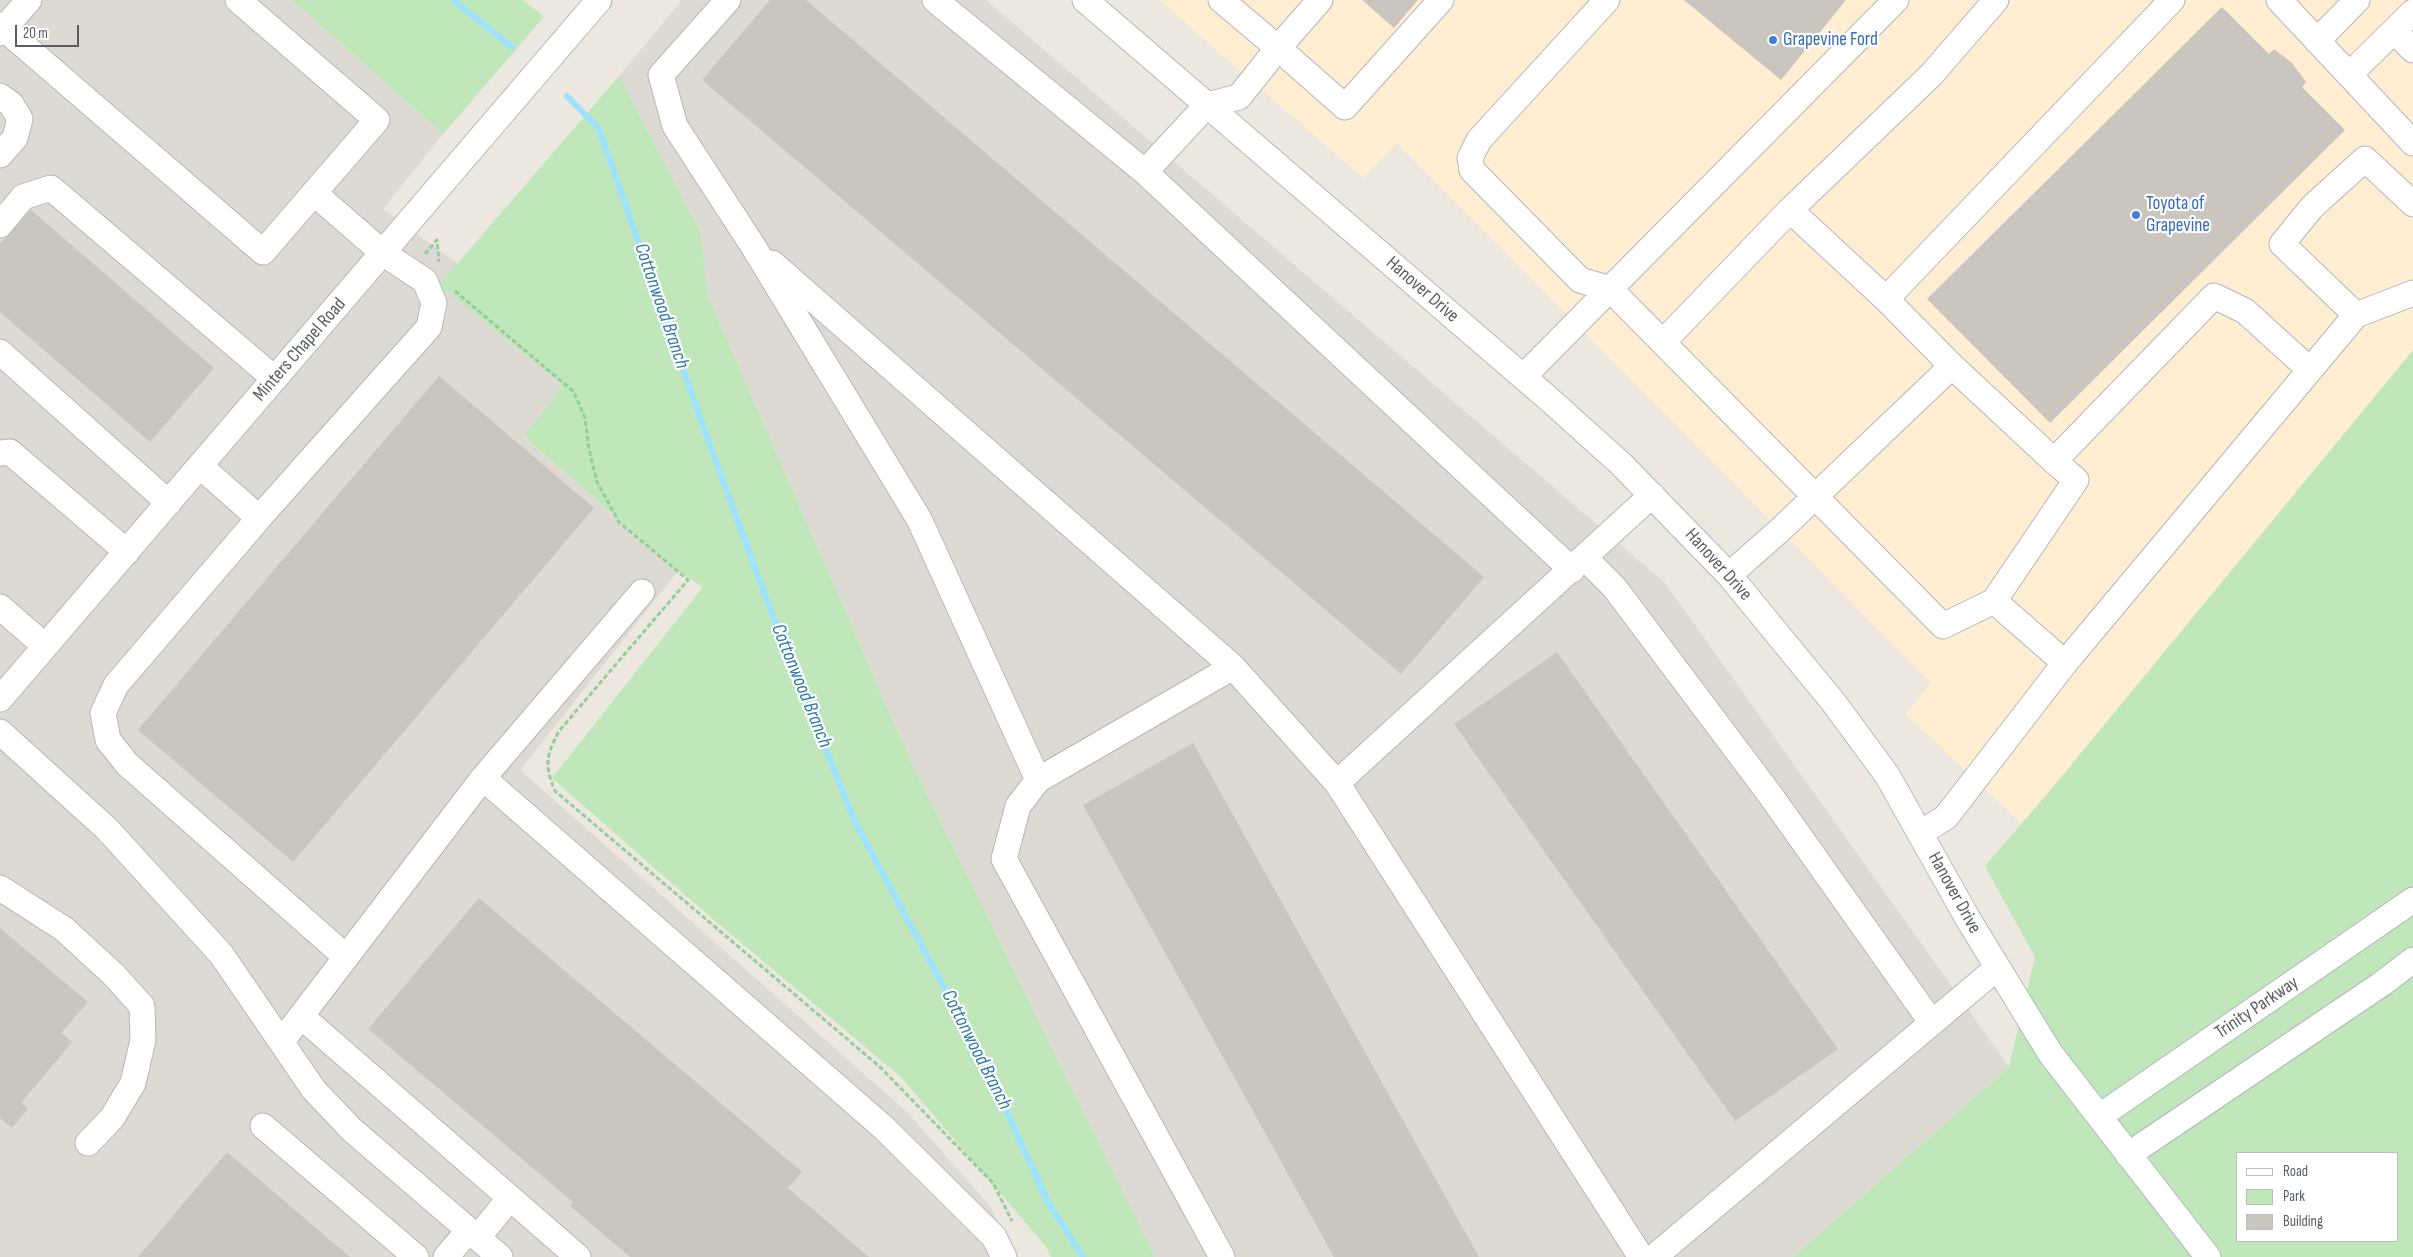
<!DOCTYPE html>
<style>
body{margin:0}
#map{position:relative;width:2413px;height:1257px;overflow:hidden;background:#ede8df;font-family:"Sofia Sans Condensed",sans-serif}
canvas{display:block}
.legend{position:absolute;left:2236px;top:1152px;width:162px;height:90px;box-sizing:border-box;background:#fff;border:1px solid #bcbfc0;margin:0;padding:6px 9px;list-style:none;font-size:15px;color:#585e62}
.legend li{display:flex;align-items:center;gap:10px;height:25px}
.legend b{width:25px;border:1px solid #bcbfc0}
.scale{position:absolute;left:15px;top:25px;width:64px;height:22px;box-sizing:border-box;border:2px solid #585e62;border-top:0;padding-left:6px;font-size:15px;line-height:18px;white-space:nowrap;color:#585e62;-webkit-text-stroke:4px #fff;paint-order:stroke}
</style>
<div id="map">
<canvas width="2413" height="1257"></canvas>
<ul class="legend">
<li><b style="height:6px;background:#fff"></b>Road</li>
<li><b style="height:14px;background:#bfe7b9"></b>Park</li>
<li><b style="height:14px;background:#cac5be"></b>Building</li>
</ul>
<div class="scale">20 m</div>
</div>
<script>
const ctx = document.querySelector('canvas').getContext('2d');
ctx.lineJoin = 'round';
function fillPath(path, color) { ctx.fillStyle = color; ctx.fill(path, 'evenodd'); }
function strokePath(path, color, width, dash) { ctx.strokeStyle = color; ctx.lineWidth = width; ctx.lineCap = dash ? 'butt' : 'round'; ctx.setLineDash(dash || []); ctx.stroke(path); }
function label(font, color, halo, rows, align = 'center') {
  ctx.font = font + ' "Sofia Sans Condensed",sans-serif'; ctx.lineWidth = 4.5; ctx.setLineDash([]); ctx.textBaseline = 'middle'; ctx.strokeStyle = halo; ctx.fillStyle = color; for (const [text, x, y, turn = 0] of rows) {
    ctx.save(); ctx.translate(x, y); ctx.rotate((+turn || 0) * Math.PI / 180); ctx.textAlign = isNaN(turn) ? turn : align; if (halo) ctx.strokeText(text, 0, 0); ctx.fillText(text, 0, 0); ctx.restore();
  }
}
fillPath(new Path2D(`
 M 1159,0 L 2413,0 L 2413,350 L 2022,824 L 1905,714 L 1931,683 L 1397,143 L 1363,178 Z`), '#ffeed2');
fillPath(new Path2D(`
 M 0,0 L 292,0 L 443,134 L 383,209 L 458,264 L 440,285 L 563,385 L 524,438 L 678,571 L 520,770 L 907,1112 L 990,1206 L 1016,1257 L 0,1257 Z
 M 682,0 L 986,0 L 1665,583 L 2009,1067 L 1793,1257 L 1155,1257 L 908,755 L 708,296 L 701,233 L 619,76 Z`), '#dddad4');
fillPath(new Path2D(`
 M 292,0 L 523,0 L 544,17 L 443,134 Z
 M 619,76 L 701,233 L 708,296 L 908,755 L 1155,1257 L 1051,1257 L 1047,1248 L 901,1077 L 701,909 L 552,778 L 703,587 L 678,571 L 524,437 L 563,385 L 439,285 Z
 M 2413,350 L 2413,1257 L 1793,1257 L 2009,1067 L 2035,957 L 1985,866 L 2053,787 ZM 2237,1153 L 2397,1153 L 2397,1241 L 2237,1241 Z`), '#bfe7b9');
strokePath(new Path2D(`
 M 453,0 L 512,47
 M 567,96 L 599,129 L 708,440 L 771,611 L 855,822 L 981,1056 L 1048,1202 L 1083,1257`), '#9de2ff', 6);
fillPath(new Path2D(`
 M 770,0 L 806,0 L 1484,577 L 1401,674 L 702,80 Z
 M 1362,0 L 1418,0 L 1394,28 Z
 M 1684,0 L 1846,0 L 1781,80 Z
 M 2222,7 L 2269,54 L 2274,49 L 2292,63 L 2306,82 L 2302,87 L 2345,130 L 2050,423 L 1927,299 Z
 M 31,210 L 214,368 L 150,442 L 0,312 L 0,244 Z
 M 439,376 L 594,508 L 293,862 L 138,730 Z
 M 1557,652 L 1838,1049 L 1735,1121 L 1454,724 Z
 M 1193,743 L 1479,1257 L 1334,1257 L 1083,805 Z
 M 479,898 L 802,1172 L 788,1188 L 869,1257 L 630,1257 L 570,1206 L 573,1202 L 368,1029 Z
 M 0,928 L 88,1002 L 61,1033 L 72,1042 L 21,1103 L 28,1109 L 12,1128 L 0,1118 Z
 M 227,1152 L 350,1257 L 138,1257 Z`), '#cac5be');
const minor = new Path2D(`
 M 728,0 L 661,75 L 675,126 L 753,246 L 919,519 L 1038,780 L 1018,806 L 1004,859 L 1222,1257
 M 935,0 L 1145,172 L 1207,105 L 1239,97 L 1278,48 L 1345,107 L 1441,0
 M 1085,0 L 1550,400 L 1621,464 L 1729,575 L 1834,703 L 1887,775 L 1968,919 L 2050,1053 L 2208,1257
 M 1221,0 L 1278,48 L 1320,0
 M 1607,0 L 1479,140 L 1470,158 L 1472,170 L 1580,280 L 1610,289 L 1943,626 L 1994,601 L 2076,480 L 2054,461
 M 2279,0 L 2413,143
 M 0,25 L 263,252 L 377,120 L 238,0
 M 2394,31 L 2413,50
 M 0,33 L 29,0
 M 2317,41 L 2357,0
 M 2349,75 L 2413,12
 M 0,96 L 11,104 L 20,119 L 15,138 L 0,155
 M 1145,172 L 1572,570
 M 0,225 L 23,197 L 51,188 L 275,379
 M 772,263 L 1233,667
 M 1886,299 L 1790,210 L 1931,75 L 1996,0
 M 2356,315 L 2282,244 L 2312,207 L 2365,159 L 2413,204
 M 1663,342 L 1790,210
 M 0,352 L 169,503
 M 1952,366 L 2054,461 L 2214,296 L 2245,311 L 2310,370
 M 1523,377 L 1896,0
 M 0,453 L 10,452 L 127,552
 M 200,466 L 259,518 L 116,685 L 103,713 L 108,740 L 127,764 L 346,957
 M 259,518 L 429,327 L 434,303 L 425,281 L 383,253 L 314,193
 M 1585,558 L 1614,587 L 1771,796 L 1932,1023
 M 1729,575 L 1780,530 L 1952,366 L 1886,299 L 2172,0
 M 1994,601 L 2065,663
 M 0,607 L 45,646
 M 0,699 L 599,0
 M 0,732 L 107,829 L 221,954 L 314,1090 L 352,1130 L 500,1257
 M 483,778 L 642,592
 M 1038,780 L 1233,667 L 1337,783 L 1652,495
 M 1337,783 L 1641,1257
 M 1921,833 L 1946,817 L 2065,663 L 2356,315 L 2413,293
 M 0,888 L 64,929 L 113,974 L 142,1006 L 143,1040 L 133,1083 L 112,1118 L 88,1143
 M 301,1016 L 578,1257
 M 282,1041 L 483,778 L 884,1128 L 994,1237 L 1004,1257
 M 2100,1116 L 2413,900
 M 263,1126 L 416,1257
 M 2128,1155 L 2383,983 L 2413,960
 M 478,1237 L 510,1198
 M 446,1257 L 469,1230
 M 1654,1257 L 1997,968`);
strokePath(minor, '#b2b7bc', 27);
strokePath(new Path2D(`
 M 425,254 L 437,240 L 439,262
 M 455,291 L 574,392 L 585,418 L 589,449 L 597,482 L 619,522 L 688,580 L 559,731 C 546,756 544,765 555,791 L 880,1067 L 993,1183 L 1012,1221`), '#94ce9c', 3, [5, 2.5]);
strokePath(minor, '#fff', 25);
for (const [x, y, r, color] of [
 [1773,40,5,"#3f7fe0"],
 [2136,215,5,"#3f7fe0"]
]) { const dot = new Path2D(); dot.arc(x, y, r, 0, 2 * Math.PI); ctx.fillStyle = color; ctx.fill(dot); strokePath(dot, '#fff', 2); }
label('19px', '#366cbe', '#fff', [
 ["Grapevine Ford",1783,40],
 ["Toyota of",2146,204],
 ["Grapevine",2146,226]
], 'left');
label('19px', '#585e62', '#fff', [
 ["Hanover Drive",1422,290,41],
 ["Minters Chapel Road",300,350,-49],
 ["Hanover Drive",1718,565,48],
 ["Hanover Drive",1954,893,61],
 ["Trinity Parkway",2257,1008,-34]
]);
label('italic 20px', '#2f7aa6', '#fff', [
 ["Cottonwood Branch",661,306,71],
 ["Cottonwood Branch",801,686,68],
 ["Cottonwood Branch",976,1050,63]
]);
</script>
